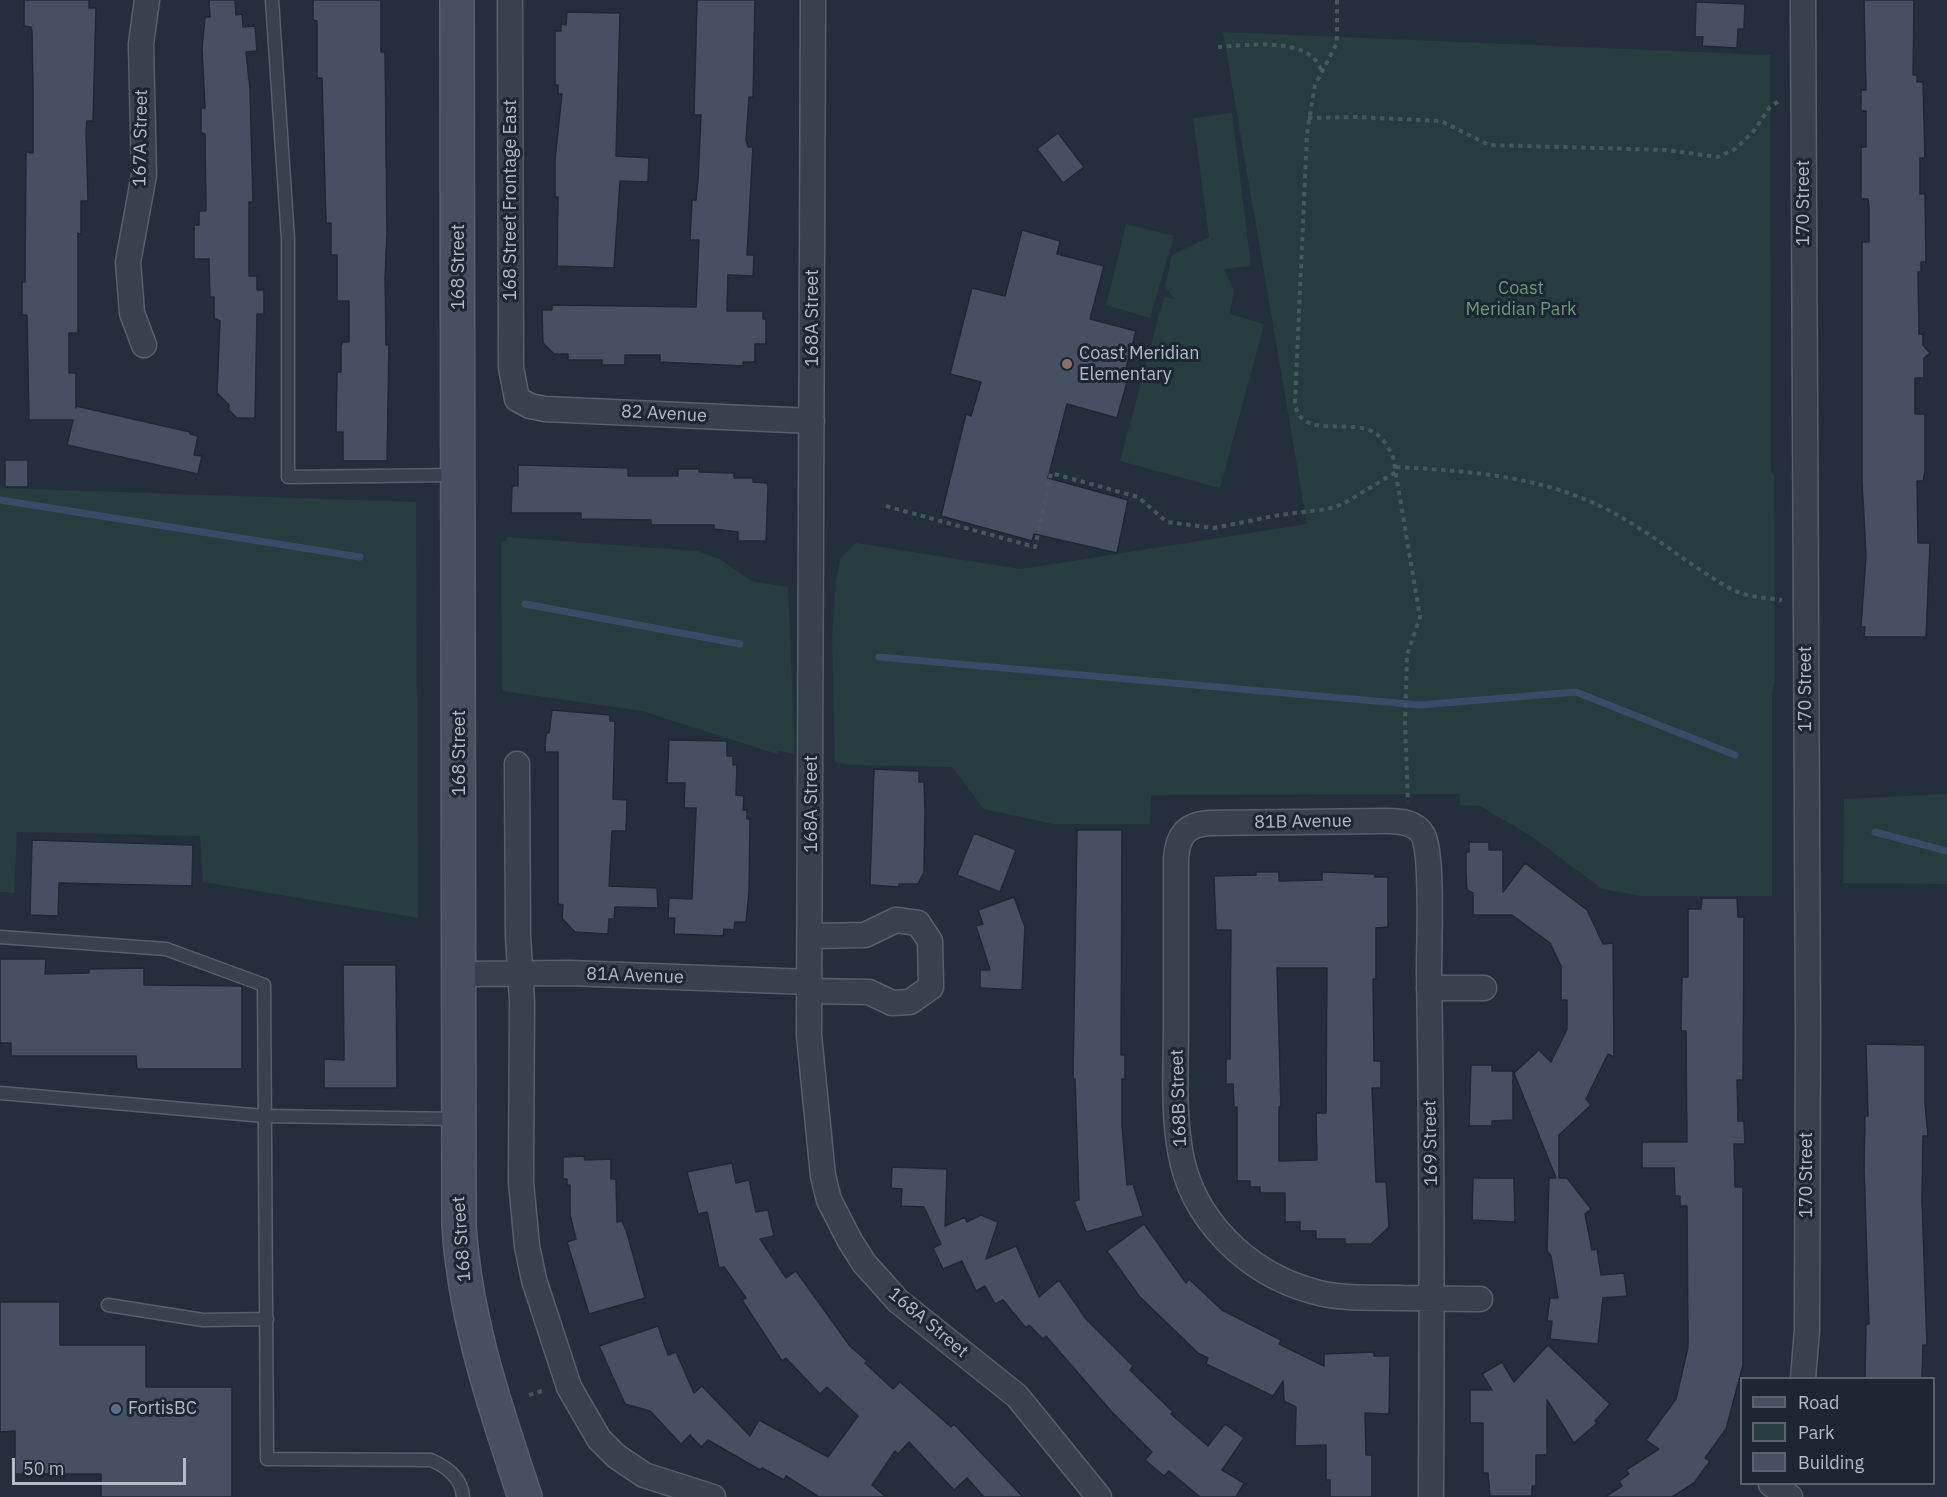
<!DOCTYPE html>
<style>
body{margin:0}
#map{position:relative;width:1947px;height:1497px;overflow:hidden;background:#242f3e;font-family:"IBM Plex Sans",sans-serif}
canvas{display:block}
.legend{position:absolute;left:1740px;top:1377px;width:195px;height:108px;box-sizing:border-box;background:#1d2633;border:2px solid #59626f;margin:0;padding:8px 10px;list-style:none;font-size:18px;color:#b4bcc9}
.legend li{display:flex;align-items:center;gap:12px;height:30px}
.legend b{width:30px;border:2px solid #59626f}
.scale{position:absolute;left:12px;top:1458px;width:174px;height:27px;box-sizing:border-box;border:3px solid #b4bcc9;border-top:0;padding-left:8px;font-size:18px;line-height:21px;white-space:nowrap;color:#b4bcc9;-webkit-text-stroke:4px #1d2633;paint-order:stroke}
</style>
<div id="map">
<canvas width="1947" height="1497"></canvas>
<ul class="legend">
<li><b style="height:8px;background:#465061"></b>Road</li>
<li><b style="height:16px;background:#263c3f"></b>Park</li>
<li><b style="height:16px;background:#455162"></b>Building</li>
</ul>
<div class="scale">50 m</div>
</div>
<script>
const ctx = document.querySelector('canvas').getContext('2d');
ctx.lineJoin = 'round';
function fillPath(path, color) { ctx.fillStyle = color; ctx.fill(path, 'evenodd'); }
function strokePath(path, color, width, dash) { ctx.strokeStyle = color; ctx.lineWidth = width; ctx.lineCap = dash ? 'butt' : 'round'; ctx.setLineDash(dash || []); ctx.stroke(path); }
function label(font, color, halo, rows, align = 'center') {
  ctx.font = font + ' "IBM Plex Sans",sans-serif'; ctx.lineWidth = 6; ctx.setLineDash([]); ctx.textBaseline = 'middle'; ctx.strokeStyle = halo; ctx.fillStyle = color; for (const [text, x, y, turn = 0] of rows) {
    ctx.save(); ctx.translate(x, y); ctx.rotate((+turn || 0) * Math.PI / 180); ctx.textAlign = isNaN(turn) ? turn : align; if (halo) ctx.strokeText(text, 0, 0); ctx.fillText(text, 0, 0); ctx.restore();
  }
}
fillPath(new Path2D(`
 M 1223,32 L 1770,55 L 1771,471 L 1774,475 L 1775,676 L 1772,695 L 1772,896 L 1642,896 L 1602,889 L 1531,836 L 1480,806 L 1460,805 L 1460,794 L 1151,795 L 1150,824 L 1053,824 L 984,809 L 952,767 L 851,765 L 835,762 L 832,638 L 836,581 L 840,559 L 856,543 L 1021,569 L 1307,524 Z
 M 1232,113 L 1251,266 L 1224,269 L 1234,290 L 1230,314 L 1264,324 L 1220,488 L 1120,461 L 1164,297 L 1174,299 L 1165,286 L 1172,255 L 1209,237 L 1193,118 Z
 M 1126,224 L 1174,236 L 1150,318 L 1106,305 Z
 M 0,488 L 416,502 L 418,918 L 203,882 L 200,836 L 17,832 L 14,893 L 0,892 Z
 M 507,537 L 697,551 L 720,559 L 751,581 L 788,587 L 795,755 L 778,750 L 777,754 L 642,711 L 502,691 L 501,541 L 507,541 Z
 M 1947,794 L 1947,884 L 1843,883 L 1844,799 Z`), '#263c3f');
strokePath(new Path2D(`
 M 0,500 L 360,557
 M 525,604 L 740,644
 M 879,657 L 1420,705 L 1576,692 L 1735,755
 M 1875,832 L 1947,851`), '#394c67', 7);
const building = new Path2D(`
 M 24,0 L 89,0 L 89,8 L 96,8 L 93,121 L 87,121 L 86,131 L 88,201 L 81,201 L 81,235 L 78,233 L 78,333 L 69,333 L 69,373 L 76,373 L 76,408 L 76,406 L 190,432 L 190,434 L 198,436 L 194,455 L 202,456 L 198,474 L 67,445 L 73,420 L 29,420 L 27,315 L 22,315 L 22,282 L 25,282 L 26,152 L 33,153 L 33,88 L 32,32 L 31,27 L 24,26 Z
 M 209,0 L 235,0 L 236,15 L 242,14 L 243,27 L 255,26 L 257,51 L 246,52 L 250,89 L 253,202 L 249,202 L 249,276 L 257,276 L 257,290 L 264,290 L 264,314 L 257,314 L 255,418 L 237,418 L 229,410 L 229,405 L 217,393 L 220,321 L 214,318 L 214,297 L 210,297 L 209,259 L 194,259 L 194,225 L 199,225 L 199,211 L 206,211 L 205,134 L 201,133 L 201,108 L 205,108 L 202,48 L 205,17 L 210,17 Z
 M 313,0 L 381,0 L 381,52 L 385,52 L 387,233 L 385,278 L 386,345 L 389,345 L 387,461 L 343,461 L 343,432 L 336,432 L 337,372 L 341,372 L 341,346 L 343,342 L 349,342 L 349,301 L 337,301 L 337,255 L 331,255 L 331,223 L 326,223 L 322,78 L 317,78 L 317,21 L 313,20 Z
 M 697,0 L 755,0 L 753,97 L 749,97 L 746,140 L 748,147 L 753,147 L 747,255 L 754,255 L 753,276 L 728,275 L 727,311 L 763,311 L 763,319 L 766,319 L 766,344 L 755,344 L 755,362 L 743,362 L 743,366 L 660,362 L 660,355 L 625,355 L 625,365 L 602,365 L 602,360 L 568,360 L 568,354 L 554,354 L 543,343 L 542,310 L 552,310 L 552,305 L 696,307 L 699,240 L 690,240 L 692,200 L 696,200 L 698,181 L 701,115 L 694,115 Z
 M 1864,0 L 1914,0 L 1913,75 L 1917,75 L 1917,82 L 1923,82 L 1925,158 L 1920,158 L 1920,194 L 1925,194 L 1926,262 L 1921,262 L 1921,272 L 1918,272 L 1919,334 L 1923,334 L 1923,345 L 1930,353 L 1924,358 L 1924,378 L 1915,378 L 1915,414 L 1925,414 L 1925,471 L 1923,481 L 1917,481 L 1918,543 L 1930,543 L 1926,637 L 1864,637 L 1865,627 L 1861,627 L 1866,556 L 1862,481 L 1862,242 L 1869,242 L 1869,207 L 1868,199 L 1861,199 L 1861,147 L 1866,147 L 1866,111 L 1861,111 L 1861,90 L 1866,90 Z
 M 1696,2 L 1745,4 L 1744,29 L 1738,29 L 1737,48 L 1702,46 L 1703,37 L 1695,37 Z
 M 567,12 L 620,13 L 616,156 L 649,158 L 648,182 L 620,181 L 614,268 L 557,266 L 558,197 L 555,197 L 555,159 L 562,94 L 558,94 L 558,85 L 555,85 L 555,31 L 561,31 L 561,24 L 566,25 Z
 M 1058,133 L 1084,167 L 1063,183 L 1037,149 Z
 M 1022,230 L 1060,241 L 1057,254 L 1104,266 L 1090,319 L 1136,331 L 1123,380 L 1127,382 L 1117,418 L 1067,404 L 1048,478 L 1128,500 L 1117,553 L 1034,534 L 1032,541 L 941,516 L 966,414 L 971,416 L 981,382 L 950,374 L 972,288 L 1005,296 Z
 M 5,460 L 28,460 L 28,487 L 5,487 Z
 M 518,465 L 628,468 L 628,476 L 678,476 L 678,469 L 699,469 L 699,472 L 734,473 L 734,478 L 753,478 L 753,482 L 767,483 L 768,488 L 766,541 L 738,541 L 738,532 L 714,529 L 714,525 L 651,525 L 651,520 L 581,519 L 581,513 L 511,513 L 512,486 L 518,486 Z
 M 552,710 L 610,715 L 610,721 L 615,721 L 613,799 L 627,800 L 626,831 L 612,831 L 609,886 L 657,888 L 658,908 L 615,907 L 614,919 L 609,919 L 608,934 L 575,932 L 562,918 L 563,905 L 558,904 L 558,752 L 545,752 L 546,733 L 549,733 Z
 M 669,740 L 727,741 L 727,756 L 733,756 L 733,765 L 737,765 L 736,795 L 744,796 L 743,810 L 747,810 L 747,819 L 750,819 L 749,892 L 746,922 L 735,922 L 734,930 L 724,929 L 723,936 L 674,934 L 675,918 L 668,918 L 669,898 L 692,899 L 696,808 L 684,808 L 685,783 L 667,783 Z
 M 874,769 L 919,771 L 919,782 L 924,782 L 925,811 L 924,872 L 918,884 L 899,884 L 899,887 L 870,885 Z
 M 1077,830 L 1122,830 L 1121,1055 L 1125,1055 L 1125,1079 L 1122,1079 L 1122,1125 L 1127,1185 L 1133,1184 L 1143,1216 L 1086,1232 L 1074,1201 L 1079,1200 L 1075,1079 L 1073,1079 Z
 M 974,833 L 1016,850 L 1000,892 L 957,875 Z
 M 32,840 L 193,845 L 192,886 L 59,883 L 58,916 L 30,915 Z
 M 1469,842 L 1489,842 L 1489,850 L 1503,850 L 1503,892 L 1525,863 L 1587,910 L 1603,944 L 1613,943 L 1614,1057 L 1608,1054 L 1586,1099 L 1591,1105 L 1559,1135 L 1559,1178 L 1567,1178 L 1591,1209 L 1585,1214 L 1592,1250 L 1597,1249 L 1601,1275 L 1624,1273 L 1627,1296 L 1603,1298 L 1598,1344 L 1550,1339 L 1552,1321 L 1547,1321 L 1550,1298 L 1558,1298 L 1551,1256 L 1547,1251 L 1549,1178 L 1556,1178 L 1514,1073 L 1539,1050 L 1551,1062 L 1567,1029 L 1567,1000 L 1561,1000 L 1561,966 L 1550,943 L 1512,915 L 1473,915 L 1473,893 L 1467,890 L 1466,874 L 1466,852 L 1469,852 Z
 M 1256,872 L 1279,872 L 1279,881 L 1322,880 L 1322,872 L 1375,874 L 1375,877 L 1388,877 L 1388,927 L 1376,928 L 1376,979 L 1373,979 L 1374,1061 L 1381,1061 L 1381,1088 L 1372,1088 L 1376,1182 L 1386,1182 L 1389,1227 L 1371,1244 L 1345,1244 L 1345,1239 L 1316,1239 L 1316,1231 L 1300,1231 L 1300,1222 L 1285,1222 L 1285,1193 L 1260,1193 L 1260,1187 L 1250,1187 L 1250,1181 L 1237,1181 L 1237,1107 L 1234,1107 L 1233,1084 L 1226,1084 L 1226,1059 L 1230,1059 L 1231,930 L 1216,930 L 1214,876 L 1256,875 ZM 1277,968 L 1327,968 L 1326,1113 L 1316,1113 L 1317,1160 L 1279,1161 L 1279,1107 L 1281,1107 Z
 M 1014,897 L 1025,927 L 1022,990 L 980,988 L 980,970 L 990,970 L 976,926 L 983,924 L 978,910 Z
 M 1702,898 L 1737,898 L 1738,917 L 1744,917 L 1743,1080 L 1737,1080 L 1738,1121 L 1744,1121 L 1745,1144 L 1734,1144 L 1735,1187 L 1743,1187 L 1743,1365 L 1726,1429 L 1705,1458 L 1710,1461 L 1694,1483 L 1672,1497 L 1605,1497 L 1622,1486 L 1619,1481 L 1629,1474 L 1626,1470 L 1659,1449 L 1646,1440 L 1676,1399 L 1688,1347 L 1687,1206 L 1680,1206 L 1680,1196 L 1675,1196 L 1674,1168 L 1642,1168 L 1642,1142 L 1687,1142 L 1686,1031 L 1681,1031 L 1682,977 L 1688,977 L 1688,909 L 1701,909 Z
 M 0,959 L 46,959 L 45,974 L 89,973 L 89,969 L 144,968 L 144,985 L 242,986 L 242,1069 L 137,1069 L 136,1056 L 11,1056 L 11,1043 L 0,1043 Z
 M 343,965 L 396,965 L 397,1088 L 324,1088 L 324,1059 L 344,1060 Z
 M 1866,1044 L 1925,1045 L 1925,1104 L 1928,1136 L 1923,1136 L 1922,1200 L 1927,1345 L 1923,1345 L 1922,1378 L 1865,1378 L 1866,1324 L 1869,1324 L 1864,1166 L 1865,1116 L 1868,1116 Z
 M 1471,1065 L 1492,1065 L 1492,1071 L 1513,1071 L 1513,1120 L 1492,1121 L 1492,1126 L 1469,1126 Z
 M 584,1156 L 585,1160 L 611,1159 L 611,1179 L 616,1179 L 617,1222 L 622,1221 L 627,1233 L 645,1298 L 589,1314 L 567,1242 L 576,1239 L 570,1215 L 570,1185 L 567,1185 L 567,1179 L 563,1179 L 563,1157 Z
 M 732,1163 L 736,1183 L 749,1180 L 756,1212 L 768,1210 L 774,1236 L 760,1239 L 786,1278 L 796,1271 L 850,1346 L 867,1361 L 865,1363 L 893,1389 L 900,1382 L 951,1427 L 954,1424 L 1023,1497 L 984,1497 L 967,1478 L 954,1490 L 909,1442 L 898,1454 L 895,1451 L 872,1485 L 886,1497 L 819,1497 L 786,1476 L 784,1480 L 762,1468 L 760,1470 L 708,1440 L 701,1447 L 690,1435 L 681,1444 L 650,1411 L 625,1404 L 599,1346 L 658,1326 L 668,1355 L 676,1352 L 694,1393 L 702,1386 L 750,1436 L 759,1420 L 828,1457 L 858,1416 L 827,1387 L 820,1394 L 786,1358 L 782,1361 L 742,1300 L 746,1298 L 724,1267 L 719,1268 L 707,1212 L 698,1214 L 687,1172 Z
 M 892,1167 L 947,1169 L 945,1226 L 965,1217 L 967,1222 L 981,1215 L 998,1222 L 986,1259 L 1016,1246 L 1039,1297 L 1059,1280 L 1086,1319 L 1133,1366 L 1130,1370 L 1173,1412 L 1171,1414 L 1208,1446 L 1225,1424 L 1244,1438 L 1222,1470 L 1244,1483 L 1236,1497 L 1200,1497 L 1169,1471 L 1164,1476 L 1145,1460 L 1152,1452 L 1111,1411 L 1046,1336 L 1043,1339 L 1029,1325 L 1026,1328 L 1003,1300 L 995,1304 L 985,1286 L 976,1291 L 962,1261 L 943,1269 L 933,1248 L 941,1244 L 924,1207 L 901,1206 L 902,1189 L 891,1188 Z
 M 1473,1178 L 1514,1178 L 1515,1222 L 1472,1220 Z
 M 1144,1224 L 1186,1283 L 1189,1279 L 1222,1310 L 1281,1340 L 1279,1344 L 1324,1366 L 1324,1354 L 1374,1352 L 1374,1356 L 1390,1356 L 1389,1414 L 1365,1413 L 1366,1455 L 1372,1455 L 1372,1497 L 1330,1497 L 1330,1480 L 1326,1480 L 1326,1445 L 1295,1446 L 1296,1407 L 1284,1401 L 1283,1381 L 1273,1396 L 1206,1364 L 1208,1358 L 1198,1353 L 1139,1296 L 1107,1251 Z
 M 0,1302 L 60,1302 L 60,1345 L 146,1345 L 146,1387 L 232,1387 L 232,1497 L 101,1497 L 101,1474 L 15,1474 L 15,1431 L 0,1432 Z
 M 1548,1345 L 1610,1404 L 1595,1421 L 1597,1423 L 1574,1443 L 1547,1400 L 1547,1455 L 1536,1455 L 1536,1486 L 1532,1486 L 1532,1496 L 1490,1496 L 1488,1473 L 1483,1473 L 1483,1423 L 1470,1423 L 1470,1390 L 1492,1390 L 1482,1374 L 1502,1362 L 1514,1382 Z`);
fillPath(building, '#455162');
strokePath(building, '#1f2835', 1.5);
const service = new Path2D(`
 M 272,0 L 288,239 L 288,477 L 457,475
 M 0,937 L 166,949 L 264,985 L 267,1459 L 431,1460 C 447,1467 462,1478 463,1497
 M 0,1093 L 264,1116 L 457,1119
 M 108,1305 L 203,1320 L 267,1319`);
const minor = new Path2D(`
 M 510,0 L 511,367 L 517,399 L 530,406 L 545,409 L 812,421
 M 813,0 L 809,1035 L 823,1176 L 829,1200 L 850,1241 L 864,1263 L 898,1301 L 1017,1396 L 1099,1497
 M 144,345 L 132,313 L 128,262 L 144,175 L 141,44 L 147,0
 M 517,764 L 518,936 L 522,1001 L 521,1182 L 527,1246 L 534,1280 L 569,1387 L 599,1439 L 616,1456 L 644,1475 L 713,1497
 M 461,974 L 570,973 L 809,982
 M 1429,988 L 1484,988
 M 810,991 L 869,992 L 892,1003 L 910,1002 L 931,987 L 930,941 L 918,923 L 896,920 L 865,935 L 810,936
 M 1803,1378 L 1807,1330 L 1808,1030 L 1803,0
 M 1771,1484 L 1790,1497
 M 1431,1497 C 1432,1322 1432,1146 1429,971 C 1429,944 1433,854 1423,835 C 1416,822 1400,821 1387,821 L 1209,823 C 1186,825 1178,835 1176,858 C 1176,914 1176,971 1176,1027 C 1176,1067 1173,1109 1180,1150 C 1191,1219 1247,1273 1312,1291 C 1342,1300 1373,1297 1403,1298 C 1429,1298 1455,1299 1480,1299`);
const secondary = new Path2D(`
 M 457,0 L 459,1225 C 465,1320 495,1407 525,1497`);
strokePath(service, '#565f6c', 15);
strokePath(minor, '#565f6c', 27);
strokePath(secondary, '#565f6c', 36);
strokePath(new Path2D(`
 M 1337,0 L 1337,43 L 1315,85 L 1307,133 L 1295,403 C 1299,440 1349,418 1373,432 C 1383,437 1388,447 1393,457 L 1420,617 L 1407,655 L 1405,721 L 1408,802
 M 1218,47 C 1247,45 1310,36 1321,70
 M 1308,118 L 1356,117 L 1441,121 L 1489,145 L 1666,150 L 1718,157 L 1735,149 L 1753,132 L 1770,107 L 1779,101
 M 1396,467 C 1470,471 1545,476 1612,512 C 1655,535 1692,568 1735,591 L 1750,596 L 1782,600
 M 886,506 L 1035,547 L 1051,473 L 1138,497 L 1167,522 L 1214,528 L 1279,515 L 1328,509 L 1343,504 L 1396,472
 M 529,1395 L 545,1390`), '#44595c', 4, [4.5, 4.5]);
strokePath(service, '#38414e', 12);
strokePath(minor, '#38414e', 24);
strokePath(secondary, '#465061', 33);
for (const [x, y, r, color] of [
 [1067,364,6,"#8d6e63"],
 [116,1409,6,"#5c6f8a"]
]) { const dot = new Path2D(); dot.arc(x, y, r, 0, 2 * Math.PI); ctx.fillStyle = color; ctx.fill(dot); strokePath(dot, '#1d2633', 2); }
label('18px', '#b4bcc9', '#1d2633', [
 ["167A Street",141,138,-89],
 ["168 Street Frontage East",511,200,-90],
 ["170 Street",1804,203,-90],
 ["168 Street",459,267,-90],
 ["168A Street",813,318,-90],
 ["82 Avenue",664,414,3],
 ["170 Street",1806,689,-90],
 ["168 Street",460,753,-90],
 ["168A Street",812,804,-90],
 ["81B Avenue",1303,822,-1],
 ["81A Avenue",635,976,2],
 ["168B Street",1179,1098,-92],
 ["169 Street",1431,1143,-91],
 ["170 Street",1807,1175,-90],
 ["168 Street",462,1239,-94],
 ["168A Street",928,1323,40]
]);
label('18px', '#6b9a76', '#1d2633', [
 ["Coast",1521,289],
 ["Meridian Park",1521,310]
]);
label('18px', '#b4bcc9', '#1d2633', [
 ["Coast Meridian",1079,354],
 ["Elementary",1079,375],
 ["FortisBC",128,1409]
], 'left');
</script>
